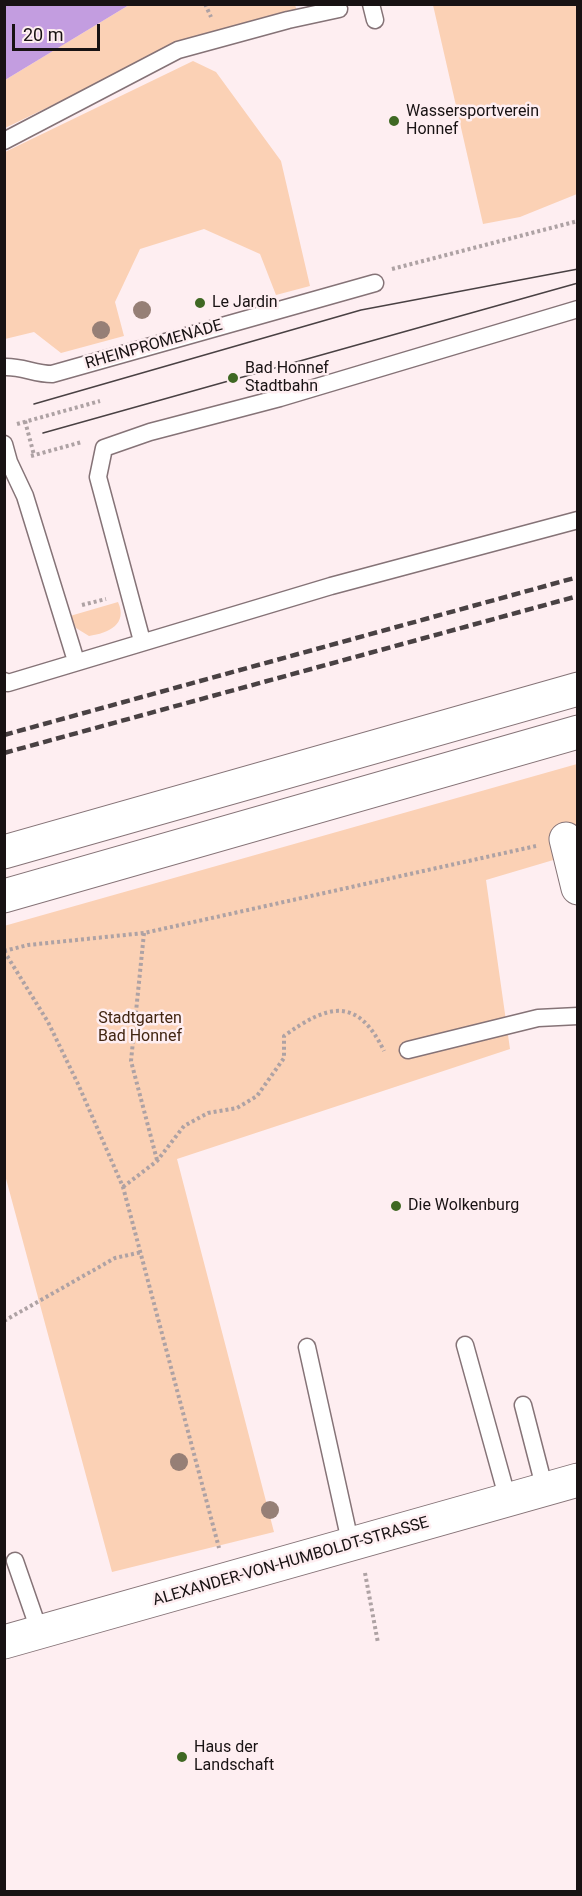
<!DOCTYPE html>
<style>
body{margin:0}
#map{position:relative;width:582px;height:1896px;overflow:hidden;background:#feeef1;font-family:Roboto,sans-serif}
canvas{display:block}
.frame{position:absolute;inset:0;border:6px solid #181213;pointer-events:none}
.scale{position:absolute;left:12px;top:24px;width:88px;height:27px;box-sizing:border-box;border:3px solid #181213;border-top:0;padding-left:8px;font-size:18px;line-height:21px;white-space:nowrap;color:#181213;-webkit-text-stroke:4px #feeef1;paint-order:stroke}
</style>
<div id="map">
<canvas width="582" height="1896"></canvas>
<div class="frame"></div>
<div class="scale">20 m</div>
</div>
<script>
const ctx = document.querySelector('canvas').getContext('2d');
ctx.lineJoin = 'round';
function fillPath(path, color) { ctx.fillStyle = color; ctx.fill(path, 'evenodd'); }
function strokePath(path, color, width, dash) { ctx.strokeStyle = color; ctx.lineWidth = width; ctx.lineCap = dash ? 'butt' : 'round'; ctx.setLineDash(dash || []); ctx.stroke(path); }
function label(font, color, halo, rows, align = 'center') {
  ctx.font = font + ' Roboto,sans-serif'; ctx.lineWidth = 5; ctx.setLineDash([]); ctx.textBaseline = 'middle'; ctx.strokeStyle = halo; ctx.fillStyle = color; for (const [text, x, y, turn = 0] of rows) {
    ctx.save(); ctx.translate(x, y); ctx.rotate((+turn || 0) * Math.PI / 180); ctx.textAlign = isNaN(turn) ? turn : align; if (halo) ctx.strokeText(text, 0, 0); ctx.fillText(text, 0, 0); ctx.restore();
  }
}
fillPath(new Path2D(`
 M 129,5 L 295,5 L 297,11 L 196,36 L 5,128 L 5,80 Z
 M 433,5 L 577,5 L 577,194 L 520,217 L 483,224 Z
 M 193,61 L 216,72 L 281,161 L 310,286 L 276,295 L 260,254 L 204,229 L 140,249 L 115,302 L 124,336 L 61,353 L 34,332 L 5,339 L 5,152 Z
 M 118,602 C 128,624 109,633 89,636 L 76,628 L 70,616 Z
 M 577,764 L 577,853 L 486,880 L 510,1049 L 177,1159 L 274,1532 L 112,1572 L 5,1175 L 4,926 Z`), '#fbd1b5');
fillPath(new Path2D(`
 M 5,4 L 129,4 L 129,5 L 5,80 Z`), '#c39de0');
const lane = new Path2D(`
 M 371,4 L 375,20
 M 4,141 L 178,50 L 288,20 L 339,9
 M 4,367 C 21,366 35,374 52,374 L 375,283
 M 4,444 L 9,462 L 25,496 L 76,661
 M 142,641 L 98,477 L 104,448 L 150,432 L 280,398 L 578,309
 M 4,681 L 8,683 L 331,586 L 578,520
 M 408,1050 L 538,1018 L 578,1016
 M 465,1345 L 508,1500
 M 307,1347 L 351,1546
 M 523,1405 L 545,1490
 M 15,1561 L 40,1633`);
const street = new Path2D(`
 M 566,839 L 578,888
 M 4,1642 L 578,1480`);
const highway = new Path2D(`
 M 4,852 L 578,689
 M 4,896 L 578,732`);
strokePath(lane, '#857377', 19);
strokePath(street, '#857377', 35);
strokePath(highway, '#857377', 35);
strokePath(new Path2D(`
 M 205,4 L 211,17
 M 392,269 L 578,221
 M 25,421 L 34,455
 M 17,424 L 100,401
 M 31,456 L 82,442
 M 82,605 L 106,599
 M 144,933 L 131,1061 L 157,1160
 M 4,951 L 48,1022 L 78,1084 L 123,1187 L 219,1548
 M 4,951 L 28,945 L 144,933 L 536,846
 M 123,1187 L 157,1161 L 184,1126 L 208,1113 L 237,1108 L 257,1096 L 284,1058 L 284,1036 C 327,1005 357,995 384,1051
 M 4,1321 L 115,1258 L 142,1252
 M 365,1573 L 378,1643`), '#aea2a4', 4, [3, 3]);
strokePath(lane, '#fff', 16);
strokePath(street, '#fff', 33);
strokePath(highway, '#fff', 33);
strokePath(new Path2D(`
 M 34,404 L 361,310 L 578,269
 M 43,433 L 578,283`), '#494143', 1.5);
strokePath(new Path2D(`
 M 4,735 L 578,577
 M 4,753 L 578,596`), '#494143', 4.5, [9, 4.5]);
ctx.fillStyle = '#967f76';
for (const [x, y] of [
 [142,310],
 [101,330],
 [179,1462],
 [270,1510]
]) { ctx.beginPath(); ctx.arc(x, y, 9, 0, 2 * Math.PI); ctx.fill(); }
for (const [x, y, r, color] of [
 [394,121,6,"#3f6823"],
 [200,303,6,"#3f6823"],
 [233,378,6,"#3f6823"],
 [396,1206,6,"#3f6823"],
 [182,1757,6,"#3f6823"]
]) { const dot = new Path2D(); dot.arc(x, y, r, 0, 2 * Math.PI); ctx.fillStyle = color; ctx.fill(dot); strokePath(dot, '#feeef1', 2); }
label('16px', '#181213', '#feeef1', [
 ["Wassersportverein",406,112],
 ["Honnef",406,130],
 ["Le Jardin",212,303],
 ["Bad Honnef",245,369],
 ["Stadtbahn",245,387],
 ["Die Wolkenburg",408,1206],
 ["Haus der",194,1748],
 ["Landschaft",194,1766]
], 'left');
label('16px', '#181213', '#feeef1', [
 ["RHEINPROMENADE",154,345,-16],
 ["ALEXANDER-VON-HUMBOLDT-STRASSE",291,1562,-16]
]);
label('16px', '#412511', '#feeef1', [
 ["Stadtgarten",140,1019],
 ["Bad Honnef",140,1037]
]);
</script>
